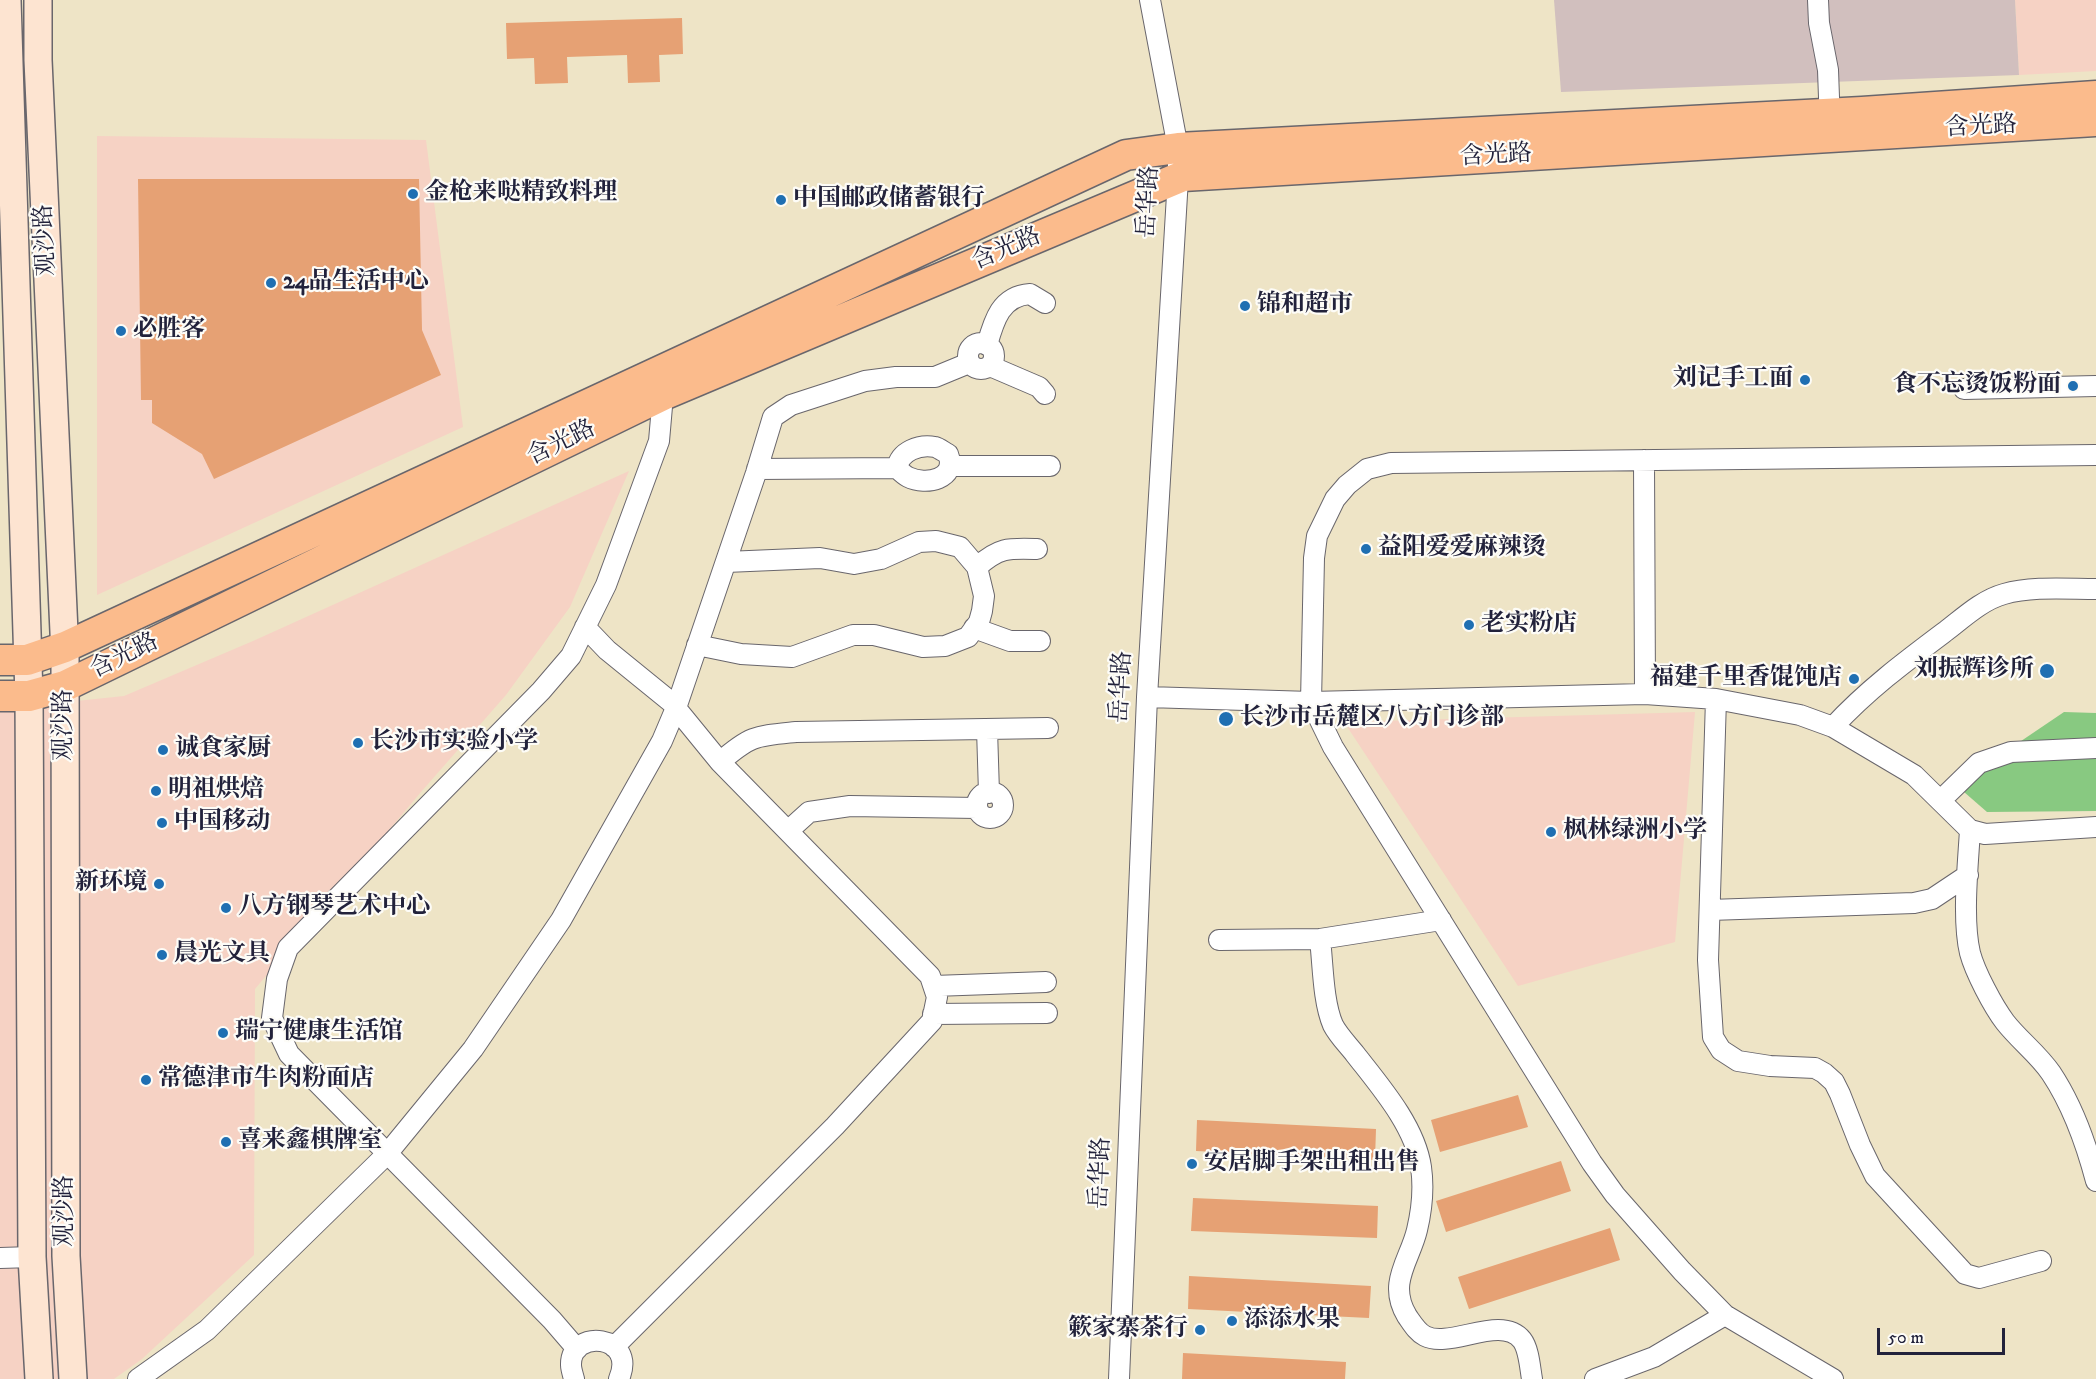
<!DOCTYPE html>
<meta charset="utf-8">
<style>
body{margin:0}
#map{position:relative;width:2096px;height:1379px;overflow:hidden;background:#eee4c6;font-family:"IM FELL DW Pica",serif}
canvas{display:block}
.scale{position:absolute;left:1877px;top:1328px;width:128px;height:27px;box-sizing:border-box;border:3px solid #22223b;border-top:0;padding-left:8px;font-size:18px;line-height:21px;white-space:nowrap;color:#22223b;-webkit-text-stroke:4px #fdfcf7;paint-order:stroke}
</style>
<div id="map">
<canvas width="2096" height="1379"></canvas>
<div class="scale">50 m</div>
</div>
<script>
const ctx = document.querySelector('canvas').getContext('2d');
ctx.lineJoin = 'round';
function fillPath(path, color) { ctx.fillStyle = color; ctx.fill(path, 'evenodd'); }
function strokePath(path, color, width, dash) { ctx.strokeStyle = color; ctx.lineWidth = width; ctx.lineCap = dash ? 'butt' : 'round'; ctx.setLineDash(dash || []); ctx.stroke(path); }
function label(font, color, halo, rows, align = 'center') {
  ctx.font = font + ' "IM FELL DW Pica","Noto Serif SC",serif'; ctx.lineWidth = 4.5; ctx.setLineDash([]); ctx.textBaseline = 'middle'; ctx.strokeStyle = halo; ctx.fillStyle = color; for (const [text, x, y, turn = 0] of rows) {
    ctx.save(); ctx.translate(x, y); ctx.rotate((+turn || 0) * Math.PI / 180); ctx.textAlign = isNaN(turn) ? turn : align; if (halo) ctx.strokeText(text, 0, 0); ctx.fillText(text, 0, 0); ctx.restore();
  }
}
fillPath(new Path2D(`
 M 2015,0 L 2096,0 L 2096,71 L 2019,75 Z
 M 97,136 L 426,140 L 463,427 L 97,595 Z
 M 629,471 L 570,607 L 506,695 L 421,792 L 255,989 L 254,1255 L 142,1359 L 114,1379 L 0,1379 L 0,709 L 124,696 L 253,641 Z
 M 1695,712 L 1675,942 L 1518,986 L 1344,722 Z`), '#f6d2c4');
fillPath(new Path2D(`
 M 1554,0 L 2015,0 L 2019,75 L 1561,92 Z`), '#d1bfbe');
fillPath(new Path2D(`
 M 2064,712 L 2096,713 L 2096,811 L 1987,812 L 1956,785 Z`), '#88c981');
fillPath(new Path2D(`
 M 682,18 L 683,54 L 659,55 L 660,82 L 628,83 L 627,55 L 567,57 L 568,83 L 535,84 L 534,58 L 507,59 L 506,23 Z
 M 138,179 L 419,179 L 422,330 L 441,375 L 214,479 L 202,454 L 152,423 L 152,400 L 141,400 Z
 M 1518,1095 L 1528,1127 L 1440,1152 L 1431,1120 Z
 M 1197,1120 L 1376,1129 L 1375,1160 L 1196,1151 Z
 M 1561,1161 L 1571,1191 L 1446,1232 L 1436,1201 Z
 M 1193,1198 L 1378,1206 L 1377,1238 L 1191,1231 Z
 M 1610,1228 L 1620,1260 L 1469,1309 L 1458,1277 Z
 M 1189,1276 L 1371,1286 L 1369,1318 L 1188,1309 Z
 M 1183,1353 L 1346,1362 L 1345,1379 L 1182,1379 Z`), '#e6a174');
const minor = new Path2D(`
 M 1818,0 L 1819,23 L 1828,70 L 1830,125
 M968 356a13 13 0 1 1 26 0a13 13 0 1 1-26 0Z
 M 987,345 C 994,320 1001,296 1030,294 L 1045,303
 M 990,366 L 1039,387 L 1045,394
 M 1964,389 L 2096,386
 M 1644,460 L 1645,694
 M 951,466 L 1050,466
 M 757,469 L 897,468 C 900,471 904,475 908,477 C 926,486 958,479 948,454 C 944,452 939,448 935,447 C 919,444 900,451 897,468
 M 977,567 C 999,547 1009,548 1037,549
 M 585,627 L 607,650 L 671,702 L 720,762 L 930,976 L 937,997 L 932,1021 L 835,1126 L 614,1347
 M 974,628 L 1010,641 L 1040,641
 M 697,645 L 741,654 L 792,657 L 853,635 L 874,635 L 923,647 L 945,646 L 968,637 L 979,622 L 982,611 L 984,596 L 977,567 L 960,547 L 936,541 L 919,542 L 881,559 L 854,564 L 820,558 L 726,562
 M 1147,697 L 1311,702 L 1645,694 L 1716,699 L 1800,715 L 1833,727 L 1914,775 L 1970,830 L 1985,834 L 2096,827
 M 1716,699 L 1708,960 L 1713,1037 L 1721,1050 L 1738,1061 L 1770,1066 L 1815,1068 L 1824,1073 L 1834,1082 L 1840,1094 L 1860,1145 L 1875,1176 L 1965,1274 L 1979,1278 L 2041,1261
 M 1833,727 C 1867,690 1906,661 1946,631 C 1963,618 1982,600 2004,594 C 2031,586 2067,589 2096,589
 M 987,729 L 989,793
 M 720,762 C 751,735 756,736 796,732 L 1048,728
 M977 805a13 13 0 1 1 26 0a13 13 0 1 1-26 0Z
 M 1941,800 L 1979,763 L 2011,752 L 2096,748
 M 1970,830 C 1968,865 1962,919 1970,953 C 1975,972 1993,1006 2005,1022 C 2019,1040 2038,1054 2051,1073 C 2073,1106 2086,1143 2096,1181
 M 788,831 L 809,812 L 850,806 L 977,808
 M 1710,910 L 1914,903 L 1932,899 L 1968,875
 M 1320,939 C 1323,965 1323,1002 1333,1025 C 1338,1035 1348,1045 1355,1054 C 1380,1086 1415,1126 1421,1167 C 1424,1188 1422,1209 1417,1230 C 1410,1260 1387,1283 1407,1316 C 1412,1323 1417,1332 1425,1336 C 1450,1349 1501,1314 1522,1340 C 1529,1349 1530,1368 1532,1379
 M 1219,940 L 1320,939 L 1441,920
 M 934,986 L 1046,982
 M 933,1014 L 1047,1013
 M 0,1258 L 32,1257
 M 577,1349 L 552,1320 L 289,1054 L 272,1018 L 277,979 L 288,948 L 541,691 L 571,656 L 606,585 L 659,441 L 663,395
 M 138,1379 L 207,1330 L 387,1154 L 473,1049 L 561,920 L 662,741 L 676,708 L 756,473 L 773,417 L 791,405 L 865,381 L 896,377 L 935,377 L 969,363
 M 574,1379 C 573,1375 571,1369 571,1365 C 570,1328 638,1334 619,1379
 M 1119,1379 L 1147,697 L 1178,178 L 1178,148 L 1150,0
 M 1595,1379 L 1654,1357 L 1725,1315
 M 1833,1379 L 1725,1315 L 1682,1271 L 1615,1195 L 1592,1163 L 1333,747 L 1311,702 L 1314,558 L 1317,536 L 1335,499 L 1347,485 L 1367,469 L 1391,463 L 2096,455`);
const secondary = new Path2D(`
 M 7,0 L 29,696 L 32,1257 L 39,1379
 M 38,0 L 38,60 L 65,654 L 66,1256 L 73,1379`);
const primary = new Path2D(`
 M 0,660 L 27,660 L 65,647 L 1126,155 L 1178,148 L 1862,112 L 2096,96
 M 0,696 L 29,696 L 65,686 L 663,395 L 1183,176 L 2096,121`);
strokePath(minor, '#69666c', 22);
strokePath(secondary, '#69666c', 30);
strokePath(primary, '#69666c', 33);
strokePath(minor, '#fff', 20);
strokePath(secondary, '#fde4d1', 27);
strokePath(primary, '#fbbb8c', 30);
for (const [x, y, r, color] of [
 [413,194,6,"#1f6fb2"],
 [781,200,6,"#1f6fb2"],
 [271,283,6,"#1f6fb2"],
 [1245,306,6,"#1f6fb2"],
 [121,331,6,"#1f6fb2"],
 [1805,380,6,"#1f6fb2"],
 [2073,386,6,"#1f6fb2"],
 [1366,549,6,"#1f6fb2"],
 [1469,625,6,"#1f6fb2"],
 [2047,671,8,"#1f6fb2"],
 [1854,679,6,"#1f6fb2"],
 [1226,719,8,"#1f6fb2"],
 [358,743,6,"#1f6fb2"],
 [163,750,6,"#1f6fb2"],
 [156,791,6,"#1f6fb2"],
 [162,823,6,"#1f6fb2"],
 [1551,832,6,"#1f6fb2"],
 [159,884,6,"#1f6fb2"],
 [226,908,6,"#1f6fb2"],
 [162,955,6,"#1f6fb2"],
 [223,1033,6,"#1f6fb2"],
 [146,1080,6,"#1f6fb2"],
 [226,1142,6,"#1f6fb2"],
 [1192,1164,6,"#1f6fb2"],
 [1232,1321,6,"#1f6fb2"],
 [1200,1330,6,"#1f6fb2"]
]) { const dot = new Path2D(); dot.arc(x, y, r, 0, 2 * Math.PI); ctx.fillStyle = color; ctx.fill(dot); strokePath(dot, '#fdfcf7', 2); }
label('24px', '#22223b', '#fdfcf7', [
 ["含光路",1981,128,-3],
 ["含光路",1496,157,-3],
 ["岳华路",1150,202,-87],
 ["观沙路",47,240,-93],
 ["含光路",1007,250,-23],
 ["含光路",562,444,-26],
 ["含光路",125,657,-26],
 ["岳华路",1123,687,-87],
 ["观沙路",65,725,-90],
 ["岳华路",1102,1173,-88],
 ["观沙路",66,1211,-90]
]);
label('bold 24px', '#22223b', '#fdfcf7', [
 ["金枪来哒精致料理",425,194],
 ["中国邮政储蓄银行",793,200],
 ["24品生活中心",283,283],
 ["锦和超市",1257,306],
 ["必胜客",133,331],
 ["刘记手工面",1793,380,"right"],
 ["食不忘烫饭粉面",2061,386,"right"],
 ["益阳爱爱麻辣烫",1378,549],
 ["老实粉店",1481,625],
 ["刘振辉诊所",2034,671,"right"],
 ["福建千里香馄饨店",1842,679,"right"],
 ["长沙市岳麓区八方门诊部",1240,719],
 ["长沙市实验小学",370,743],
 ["诚食家厨",175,750],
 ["明祖烘焙",168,791],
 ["中国移动",174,823],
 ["枫林绿洲小学",1563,832],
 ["新环境",147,884,"right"],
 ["八方钢琴艺术中心",238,908],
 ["晨光文具",174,955],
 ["瑞宁健康生活馆",235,1033],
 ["常德津市牛肉粉面店",158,1080],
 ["喜来鑫棋牌室",238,1142],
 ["安居脚手架出租出售",1204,1164],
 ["添添水果",1244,1321],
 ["簌家寨茶行",1188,1330,"right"]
], 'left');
</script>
